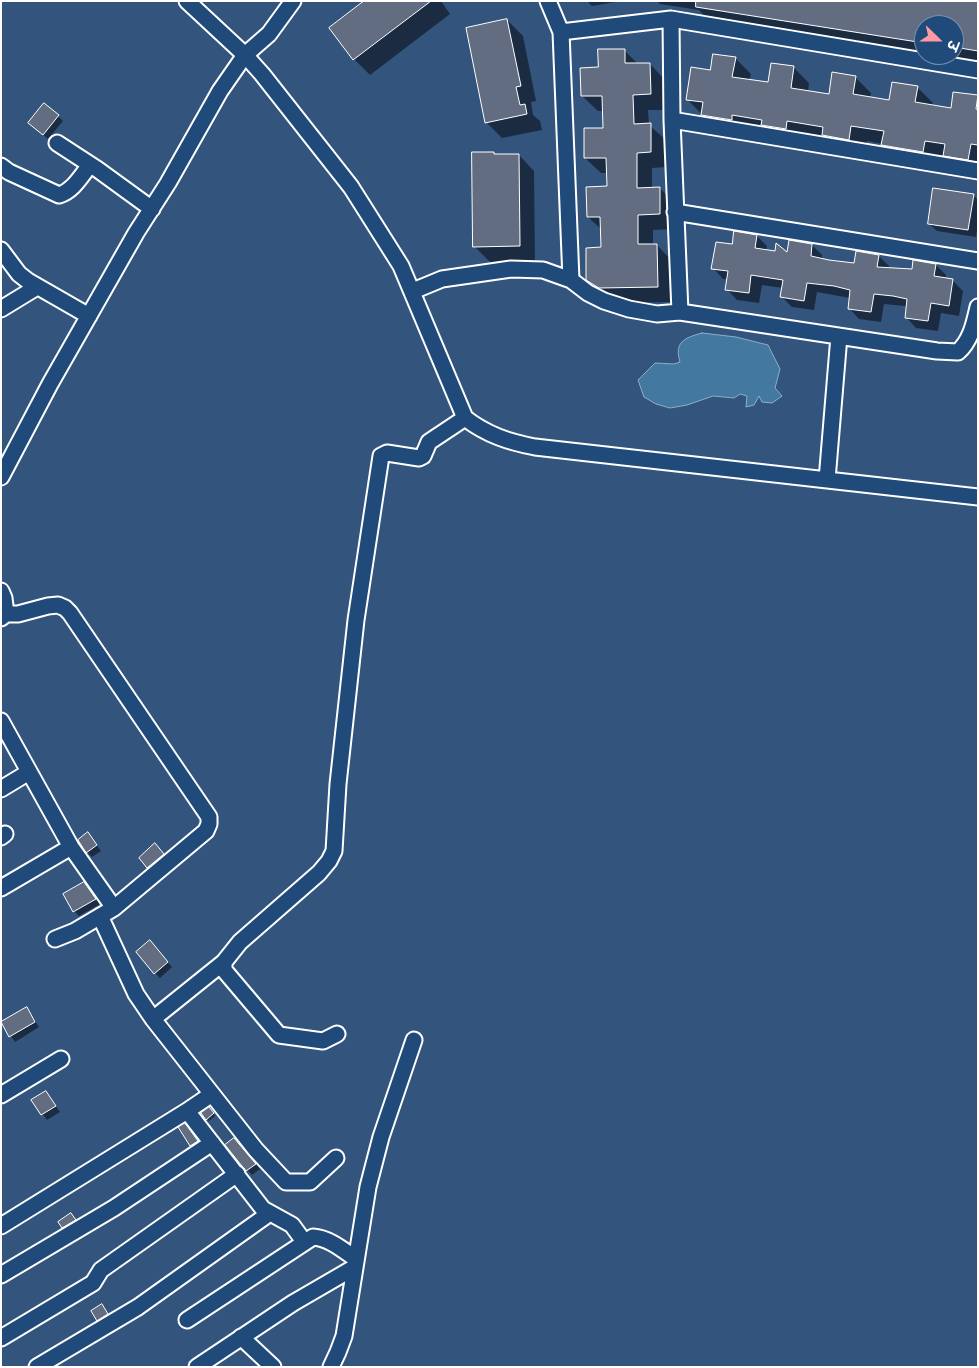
<!DOCTYPE html>
<meta charset="utf-8">
<style>
body{margin:0}
#map{position:relative;width:979px;height:1368px;overflow:hidden;background:#33547c;font-family:"Balsamiq Sans","Playpen Sans Deva",sans-serif}
canvas{display:block}
.frame{position:absolute;inset:0;border:2px solid #fff;pointer-events:none}
.north{position:absolute;left:914px;top:15px;width:50px;height:50px;box-sizing:border-box;background:#1f4a7a;border:1px solid #7992af;border-radius:50%;rotate:112deg;font-size:14px;font-weight:700;line-height:20px;text-align:center;color:#fff}
.north::after{content:'';display:block;margin:auto;width:18px;height:22px;background:#ff9aa2;clip-path:polygon(50% 0,100% 100%,50% 72%,0 100%)}
</style>
<div id="map">
<canvas width="979" height="1368"></canvas>
<div class="frame"></div>
<div class="north">उ</div>
</div>
<script>
const ctx = document.querySelector('canvas').getContext('2d');
ctx.lineJoin = 'round';
function fillPath(path, color) { ctx.fillStyle = color; ctx.fill(path, 'evenodd'); }
function strokePath(path, color, width, dash) { ctx.strokeStyle = color; ctx.lineWidth = width; ctx.lineCap = dash ? 'butt' : 'round'; ctx.setLineDash(dash || []); ctx.stroke(path); }
const water = new Path2D(`
 M 702,333 L 736,337 L 768,345 L 780,369 L 775,388 L 782,396 L 772,403 L 762,402 L 759,396 L 754,405 L 746,407 L 747,396 L 740,394 L 734,398 L 713,396 L 687,405 L 670,408 L 656,404 L 644,397 L 638,380 L 655,363 L 674,364 L 680,362 C 674,342 684,338 702,333 Z`);
fillPath(water, '#4379a0');
strokePath(water, '#8eafc6', 1);
fillPath(new Path2D(`
 M 366,1 L 441,1 L 450,14 L 370,75 L 354,59 L 331,28 Z
 M 587,1 L 621,1 L 592,6 Z
 M 657,1 L 978,1 L 978,64 L 711,22 L 699,10 L 660,4 ZM 924,25 L 954,25 L 954,55 L 924,55 Z
 M 507,20 L 523,36 L 536,101 L 531,102 L 533,115 L 540,121 L 542,130 L 502,138 L 486,122 Z
 M 624,50 L 638,64 L 650,64 L 665,80 L 666,110 L 648,110 L 649,125 L 666,140 L 666,167 L 652,168 L 652,189 L 660,188 L 675,204 L 675,229 L 653,230 L 653,245 L 657,245 L 672,261 L 673,302 L 615,303 L 603,295 L 587,279 L 602,248 L 602,230 L 588,217 L 608,188 L 608,173 L 601,173 L 585,158 L 604,129 L 604,111 L 598,111 L 582,96 L 600,69 Z
 M 735,58 L 751,74 L 749,81 L 769,84 L 772,64 L 794,68 L 809,83 L 808,92 L 830,96 L 855,77 L 871,93 L 870,98 L 890,101 L 917,87 L 933,103 L 932,106 L 952,110 L 977,96 L 978,174 L 960,171 L 946,156 L 940,156 L 938,167 L 898,161 L 883,144 L 867,141 L 865,155 L 718,131 L 687,99 L 711,72 Z
 M 58,116 L 63,121 L 48,139 L 35,128 Z
 M 519,155 L 534,171 L 535,261 L 490,262 L 474,246 L 495,156 Z
 M 973,195 L 978,200 L 978,223 L 976,237 L 937,231 L 929,224 Z
 M 757,236 L 767,246 L 766,251 L 788,254 L 812,245 L 822,255 L 822,259 L 855,265 L 879,256 L 889,266 L 889,269 L 913,271 L 936,265 L 946,275 L 946,279 L 952,280 L 963,291 L 959,316 L 941,313 L 938,331 L 916,328 L 906,317 L 908,306 L 905,306 L 884,304 L 881,322 L 859,319 L 849,308 L 850,298 L 817,292 L 814,310 L 792,307 L 782,297 L 783,288 L 762,285 L 759,303 L 737,300 L 727,289 L 728,279 L 723,279 L 713,268 L 733,246 Z
 M 88,834 L 101,851 L 92,857 L 87,852 Z
 M 160,850 L 168,859 L 153,872 L 140,858 Z
 M 84,884 L 100,904 L 79,916 L 74,911 L 65,895 Z
 M 154,947 L 172,967 L 160,978 L 155,973 Z
 M 27,1009 L 39,1027 L 15,1042 L 2,1023 Z
 M 46,1092 L 60,1112 L 47,1120 L 33,1100 Z
 M 211,1111 L 215,1116 L 209,1121 L 207,1119 Z
 M 180,1128 L 189,1130 L 202,1146 L 196,1150 Z
 M 239,1144 L 260,1169 L 252,1175 L 227,1145 Z
 M 71,1215 L 80,1225 L 68,1232 L 63,1227 Z
 M 102,1306 L 112,1319 L 102,1325 L 98,1320 Z`), '#0007');
const building = new Path2D(`
 M 364,1 L 431,1 L 353,60 L 329,28 Z
 M 696,1 L 978,1 L 978,51 L 954,47 L 954,25 L 924,25 L 924,43 L 696,7 Z
 M 507,19 L 521,86 L 516,87 L 520,105 L 525,104 L 527,114 L 485,123 L 466,28 Z
 M 598,49 L 625,49 L 625,63 L 650,63 L 651,94 L 633,95 L 634,124 L 651,123 L 651,152 L 637,153 L 637,188 L 660,187 L 660,214 L 638,215 L 638,244 L 657,244 L 658,287 L 599,288 L 586,280 L 586,248 L 601,247 L 600,217 L 587,217 L 586,187 L 607,186 L 606,158 L 584,158 L 584,128 L 603,128 L 602,96 L 581,96 L 580,68 L 598,67 Z
 M 713,54 L 736,57 L 732,77 L 768,82 L 771,63 L 794,66 L 791,88 L 829,94 L 832,72 L 856,76 L 853,94 L 889,100 L 892,82 L 918,86 L 915,102 L 951,108 L 953,92 L 978,95 L 976,109 L 978,110 L 978,145 L 971,144 L 968,160 L 943,156 L 945,144 L 925,141 L 923,152 L 881,145 L 884,131 L 851,126 L 849,140 L 822,135 L 823,127 L 787,121 L 786,129 L 761,125 L 762,120 L 732,115 L 732,120 L 701,115 L 703,102 L 686,100 L 691,67 L 710,70 Z
 M 44,103 L 59,115 L 43,135 L 28,123 Z
 M 472,152 L 494,152 L 494,154 L 519,154 L 520,246 L 473,247 Z
 M 933,188 L 974,194 L 968,230 L 928,224 Z
 M 734,231 L 757,235 L 755,248 L 775,251 L 776,243 L 787,252 L 789,240 L 812,244 L 811,256 L 829,260 L 854,263 L 856,251 L 879,255 L 877,267 L 912,269 L 913,260 L 936,264 L 934,276 L 953,279 L 949,306 L 931,303 L 928,321 L 905,318 L 907,299 L 893,296 L 874,294 L 871,312 L 848,309 L 850,290 L 834,286 L 807,283 L 804,301 L 780,297 L 783,280 L 751,275 L 749,293 L 725,290 L 728,271 L 711,269 L 716,242 L 732,244 Z
 M 88,832 L 97,845 L 86,853 L 78,840 Z
 M 155,843 L 164,854 L 147,868 L 139,858 Z
 M 84,882 L 96,899 L 73,912 L 63,894 Z
 M 150,940 L 168,962 L 154,974 L 136,952 Z
 M 27,1007 L 35,1022 L 9,1037 L 1,1022 Z
 M 46,1091 L 56,1106 L 41,1115 L 31,1100 Z
 M 209,1107 L 214,1113 L 206,1120 L 201,1113 Z
 M 185,1123 L 198,1141 L 190,1146 L 178,1127 Z
 M 234,1138 L 256,1164 L 246,1171 L 225,1145 Z
 M 71,1213 L 76,1220 L 62,1228 L 58,1222 Z
 M 102,1304 L 108,1314 L 97,1321 L 91,1311 Z`);
fillPath(building, '#626d81');
strokePath(building, '#fff', 1);
const minor = new Path2D(`
 M 187,1 L 245,55 L 262,74 L 351,187 L 401,266 L 465,418 C 487,435 509,442 535,447 L 978,497
 M 548,1 L 561,32 L 671,19 L 978,70
 M 671,19 L 672,120 L 680,312
 M 561,32 L 571,280
 M 672,120 L 978,171
 M 57,143 L 97,169 L 152,209
 M 1,166 L 9,172 L 59,195 C 73,191 81,176 90,165
 M 675,212 L 978,261
 M 1,250 L 19,274 L 28,281 L 89,316
 M 413,291 L 442,279 L 511,269 L 543,270 L 571,280 L 588,293 L 604,301 L 629,309 L 657,314 L 680,312 L 937,351 L 958,352 C 971,340 974,324 978,307
 M 1,309 L 37,287
 M 1,477 L 50,384 L 136,233 L 168,183 L 220,91 L 245,55 L 269,34 L 293,1
 M 827,480 L 839,336
 M 1,591 L 4,598 L 6,614 L 1,618
 M 6,614 L 18,614 L 48,606 L 58,605 L 65,608 L 70,613 L 209,817 L 209,824 L 206,831 L 114,908 L 75,931 L 55,939
 M 1,721 L 71,847 L 114,908
 M 1,789 L 29,772
 M 1,837 L 5,834
 M 1,888 L 71,847
 M 100,916 L 136,994 L 153,1019 L 256,1150 L 286,1182 L 310,1182 L 336,1158
 M 153,1019 L 224,962
 M 337,1034 L 323,1041 L 279,1035 L 224,970 L 224,962 L 240,942 L 319,873 L 329,861 L 334,851 L 338,784 L 356,620 L 381,456 L 387,453 L 419,458 L 423,456 L 429,442 L 465,418
 M 1,1095 L 61,1059
 M 187,1111 L 263,1209 L 292,1225 L 300,1236 L 305,1241
 M 1,1226 L 187,1111 L 212,1094
 M 1,1275 L 114,1208 L 212,1143
 M 187,1320 L 313,1237 C 329,1238 343,1250 356,1259
 M 241,1337 L 273,1367
 M 1,1338 L 93,1283 L 101,1270 L 237,1174
 M 37,1367 L 138,1307 L 270,1213
 M 197,1367 L 293,1303 L 355,1267
 M 331,1367 L 338,1352 L 344,1336 L 368,1187 L 381,1137 L 414,1040`);
strokePath(minor, '#fff', 19);
strokePath(minor, '#1f4a7a', 15);
</script>
